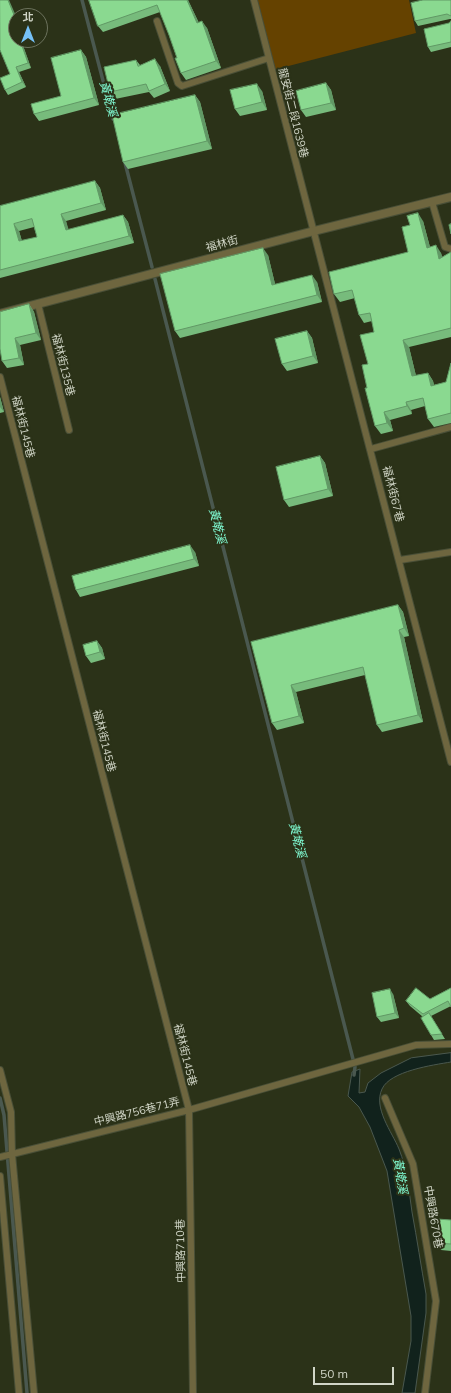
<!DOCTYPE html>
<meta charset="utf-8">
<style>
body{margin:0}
#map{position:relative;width:451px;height:1393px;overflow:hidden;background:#2b3218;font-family:Mulish,"Noto Sans TC",sans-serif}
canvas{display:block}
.north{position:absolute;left:8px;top:8px;width:40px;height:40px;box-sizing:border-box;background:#2b3218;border:1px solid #6d735e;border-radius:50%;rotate:0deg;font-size:11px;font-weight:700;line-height:16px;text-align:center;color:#d0d5c6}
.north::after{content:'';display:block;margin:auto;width:14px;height:18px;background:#75c0f6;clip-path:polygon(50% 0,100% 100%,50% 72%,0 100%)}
.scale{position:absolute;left:313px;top:1367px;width:81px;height:18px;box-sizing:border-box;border:2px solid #d0d5c6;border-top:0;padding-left:5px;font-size:12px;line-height:14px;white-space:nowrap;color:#d0d5c6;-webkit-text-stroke:3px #2b3218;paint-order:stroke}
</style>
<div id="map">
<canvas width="451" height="1393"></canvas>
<div class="north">北</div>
<div class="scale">50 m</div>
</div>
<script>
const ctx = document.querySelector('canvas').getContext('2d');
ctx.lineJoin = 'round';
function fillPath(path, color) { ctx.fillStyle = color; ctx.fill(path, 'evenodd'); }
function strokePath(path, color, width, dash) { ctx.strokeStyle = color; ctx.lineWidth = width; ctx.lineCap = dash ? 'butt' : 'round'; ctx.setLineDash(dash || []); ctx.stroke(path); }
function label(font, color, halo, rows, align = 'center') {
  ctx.font = font + ' Mulish,"Noto Sans TC",sans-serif'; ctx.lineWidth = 4; ctx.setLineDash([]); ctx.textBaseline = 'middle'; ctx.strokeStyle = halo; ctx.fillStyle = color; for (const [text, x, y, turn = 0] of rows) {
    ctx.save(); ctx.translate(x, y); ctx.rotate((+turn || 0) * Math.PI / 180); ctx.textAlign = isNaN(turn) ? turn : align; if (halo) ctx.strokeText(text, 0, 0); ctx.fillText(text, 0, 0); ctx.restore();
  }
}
fillPath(new Path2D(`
 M 255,0 L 409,0 L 416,33 L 273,70 Z`), '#654200');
const water = new Path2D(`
 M 451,1053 L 451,1062 C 433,1065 390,1071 382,1089 C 373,1108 392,1132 399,1149 C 407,1169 409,1191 412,1212 C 417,1239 421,1266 426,1294 L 426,1313 L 415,1393 L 402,1393 L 411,1341 L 411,1316 L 387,1171 L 370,1127 L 359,1107 L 348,1096 L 352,1072 L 360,1069 L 359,1093 L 365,1092 L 368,1083 L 381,1073 L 411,1058 Z`);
fillPath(water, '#11221c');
strokePath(water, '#4a584f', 1);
strokePath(new Path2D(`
 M 82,0 L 113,119
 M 124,159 L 152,267
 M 155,279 L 355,1067 L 354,1075
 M 0,1098 L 4,1115 L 27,1393`), '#4a584f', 3.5);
const service = new Path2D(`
 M 254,0 C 318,254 386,508 451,762
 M 157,21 L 178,83 L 182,86 L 269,58
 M 432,202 L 445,247 L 451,249
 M 38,304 L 69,430
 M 0,377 L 189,1110 L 193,1393
 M 371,449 L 451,427
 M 400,560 L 451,552
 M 0,1070 L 11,1112 L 12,1154 L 34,1393
 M 385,1098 L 413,1164 L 436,1301 L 425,1393
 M 0,1157 L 189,1110 L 416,1045 L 451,1044
 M 0,1176 L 19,1393`);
const minor = new Path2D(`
 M 0,314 L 314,231 L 451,197`);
strokePath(service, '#494f37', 8);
strokePath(minor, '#494f37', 10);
strokePath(service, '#6e663f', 6);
strokePath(minor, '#6e663f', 8);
fillPath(new Path2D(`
 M 89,0 L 188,0 L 199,23 L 207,28 L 221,68 L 186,80 L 181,73 L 177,58 L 169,35 L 160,12 L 103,32 L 98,26 Z
 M 451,0 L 451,19 L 450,19 L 418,26 L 415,21 Z
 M 16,16 L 16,40 L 21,40 L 31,68 L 19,72 L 26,87 L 8,95 L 5,90 L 10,74 Z
 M 451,21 L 451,47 L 431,52 L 428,47 Z
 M 81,50 L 86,57 L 99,105 L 39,121 L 34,114 L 61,96 Z
 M 136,60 L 140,65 L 160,66 L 170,91 L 154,98 L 149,92 L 115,99 L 110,92 Z
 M 326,83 L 331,90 L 336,110 L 306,117 L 301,110 Z
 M 262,91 L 267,110 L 240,116 L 235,109 Z
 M 195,95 L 200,102 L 212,149 L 128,169 L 123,162 Z
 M 95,181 L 100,188 L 106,210 L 66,221 L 68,230 L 123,215 L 128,222 L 134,243 L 0,278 L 0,206 ZM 34,227 L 37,237 L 22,241 L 19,231 Z
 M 423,221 L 430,247 L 441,253 L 442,257 L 451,252 L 451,337 L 409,347 L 416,376 L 428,373 L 433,381 L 434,385 L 446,382 L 451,363 L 451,423 L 434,427 L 428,419 L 425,406 L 411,410 L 412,414 L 390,420 L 393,431 L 381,434 L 375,426 L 367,388 L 368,364 L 374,332 L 372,321 L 364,323 L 359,315 L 355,298 L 340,302 L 334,294 L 408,252 L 410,225 Z
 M 268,255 L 275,284 L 317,282 L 322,302 L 180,338 L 175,331 Z
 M 29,304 L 34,312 L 41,340 L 20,345 L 24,365 L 7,368 L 2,361 Z
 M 307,331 L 312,338 L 318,363 L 287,371 L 282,364 Z
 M 0,397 L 4,412 L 0,413 Z
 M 320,456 L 325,463 L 333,496 L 289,507 L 284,500 Z
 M 195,552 L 199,566 L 80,597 L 76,590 Z
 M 398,605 L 403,612 L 409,636 L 404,637 L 423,722 L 382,732 L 377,725 L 365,675 L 296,692 L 304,723 L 277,730 L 272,723 L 251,642 Z
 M 97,641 L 102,648 L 105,659 L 91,663 L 86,656 Z
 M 451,988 L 451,1006 L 431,1016 L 445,1039 L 434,1040 L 431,1035 L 423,1017 L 410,1006 L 406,1001 L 430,999 Z
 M 393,994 L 399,1018 L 381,1022 L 377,1017 Z
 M 451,1220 L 451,1251 L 441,1250 L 436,1243 Z`), '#77bb7c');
fillPath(new Path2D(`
 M 8,0 L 9,0 L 16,16 L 16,20 Z
 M 187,0 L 188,0 L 202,30 L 197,23 Z
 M 202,21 L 207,28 L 221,68 L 216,61 Z
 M 20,40 L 21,40 L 31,68 L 28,63 Z
 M 81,50 L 86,57 L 99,105 L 94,98 Z
 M 155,59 L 160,66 L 170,91 L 165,84 Z
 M 16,67 L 19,72 L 26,87 L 22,82 Z
 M 326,83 L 331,90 L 336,110 L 331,103 Z
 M 257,84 L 262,91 L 267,110 L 262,102 Z
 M 195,95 L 200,102 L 212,149 L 207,141 Z
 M 95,181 L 100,188 L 106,210 L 101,203 Z
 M 418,213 L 423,221 L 432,255 L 427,248 Z
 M 61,214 L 66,221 L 71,237 L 66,230 Z
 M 123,215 L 128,222 L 134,243 L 129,236 Z
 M 14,224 L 19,231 L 24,249 L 19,241 Z
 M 436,245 L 441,253 L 445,267 L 439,259 Z
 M 263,248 L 268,255 L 277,292 L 272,285 Z
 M 312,275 L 317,282 L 322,302 L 317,295 Z
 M 29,304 L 34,312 L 41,340 L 36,333 Z
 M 307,331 L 312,338 L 318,363 L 313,356 Z
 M 15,338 L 20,345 L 24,365 L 19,358 Z
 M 403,340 L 409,347 L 418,384 L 412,376 Z
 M 428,373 L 433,381 L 436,394 L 431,386 Z
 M 0,397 L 4,412 L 0,407 Z
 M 406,402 L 411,410 L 412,414 L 407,406 Z
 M 384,412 L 390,420 L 393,431 L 387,423 Z
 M 320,456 L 325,463 L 333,496 L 328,489 Z
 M 190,545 L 195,552 L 199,566 L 194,559 Z
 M 398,605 L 403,612 L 409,636 L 404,628 Z
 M 399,630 L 404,637 L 423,722 L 418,715 Z
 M 97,641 L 102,648 L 105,659 L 100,652 Z
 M 291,685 L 296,692 L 304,723 L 299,716 Z
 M 390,989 L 393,994 L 399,1018 L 395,1013 Z`), '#619865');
const building = new Path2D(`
 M 0,0 L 8,0 L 16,20 L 16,28 L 15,29 L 16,30 L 16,40 L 20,40 L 28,63 L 16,67 L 22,82 L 5,90 L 0,78 L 10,74 L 0,50 Z
 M 89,0 L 187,0 L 197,23 L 202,21 L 216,61 L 181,73 L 175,58 L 177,58 L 169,35 L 157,5 L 98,26 Z
 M 423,0 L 451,0 L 451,16 L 447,14 L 415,21 L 411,3 Z
 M 451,21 L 451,42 L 428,47 L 424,29 L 449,23 Z
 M 81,50 L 94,98 L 34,114 L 31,104 L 61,96 L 51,58 Z
 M 155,59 L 165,84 L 149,91 L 146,84 L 110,92 L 104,67 L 136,60 L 138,66 Z
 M 326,83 L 331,103 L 301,110 L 296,91 Z
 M 257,84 L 262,102 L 235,109 L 230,90 Z
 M 195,95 L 207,141 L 123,162 L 112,115 Z
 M 95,181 L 101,203 L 61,214 L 66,230 L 123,215 L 129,236 L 0,270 L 0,206 ZM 32,219 L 37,237 L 19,241 L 14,224 Z
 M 418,213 L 427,248 L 436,245 L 439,259 L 451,252 L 451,328 L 403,340 L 412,376 L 428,373 L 431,386 L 446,382 L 451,363 L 451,413 L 428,419 L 423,398 L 406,402 L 407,406 L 384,412 L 387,423 L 375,426 L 365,388 L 367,388 L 362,365 L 368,364 L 360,335 L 374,332 L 370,313 L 359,315 L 352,290 L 334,294 L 329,272 L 408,252 L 402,227 L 410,225 L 407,216 Z
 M 451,224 L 451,234 L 449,225 Z
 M 263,248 L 272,285 L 312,275 L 317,295 L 175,331 L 160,274 Z
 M 29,304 L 36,333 L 15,338 L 19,358 L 2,361 L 0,349 L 0,312 Z
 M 307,331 L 313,356 L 282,364 L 275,339 Z
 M 320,456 L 328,489 L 284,500 L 276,467 Z
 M 190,545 L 194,559 L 76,590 L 72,576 Z
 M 398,605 L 404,628 L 399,630 L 418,715 L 377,725 L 363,667 L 291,685 L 299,716 L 272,723 L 251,642 Z
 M 97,641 L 100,652 L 86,656 L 83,645 Z
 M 416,988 L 430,999 L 451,988 L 451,1007 L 448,1001 L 423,1014 L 406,1001 Z
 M 390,989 L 395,1013 L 377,1017 L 372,993 Z
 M 429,1013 L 442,1034 L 431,1035 L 421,1018 Z
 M 437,1219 L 451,1220 L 451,1244 L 436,1243 Z`);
fillPath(building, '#8ad990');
strokePath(building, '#619865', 1);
label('11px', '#d0d5c6', '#2b3218', [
 ["龍安街二段1639巷",293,113,76],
 ["福林街",222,244,-15],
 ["福林街135巷",63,365,76],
 ["福林街145巷",23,427,76],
 ["福林街67巷",393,494,76],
 ["福林街145巷",104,741,76],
 ["福林街145巷",185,1055,76],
 ["中興路756巷71弄",137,1112,-14],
 ["中興路670巷",433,1217,80],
 ["中興路710巷",181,1251,-91]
]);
label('italic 12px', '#80fcd4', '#2b3218', [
 ["黃墘溪",108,99,75],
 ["黃墘溪",217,526,76],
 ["黃墘溪",297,840,76],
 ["黃墘溪",400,1176,81]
]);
</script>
